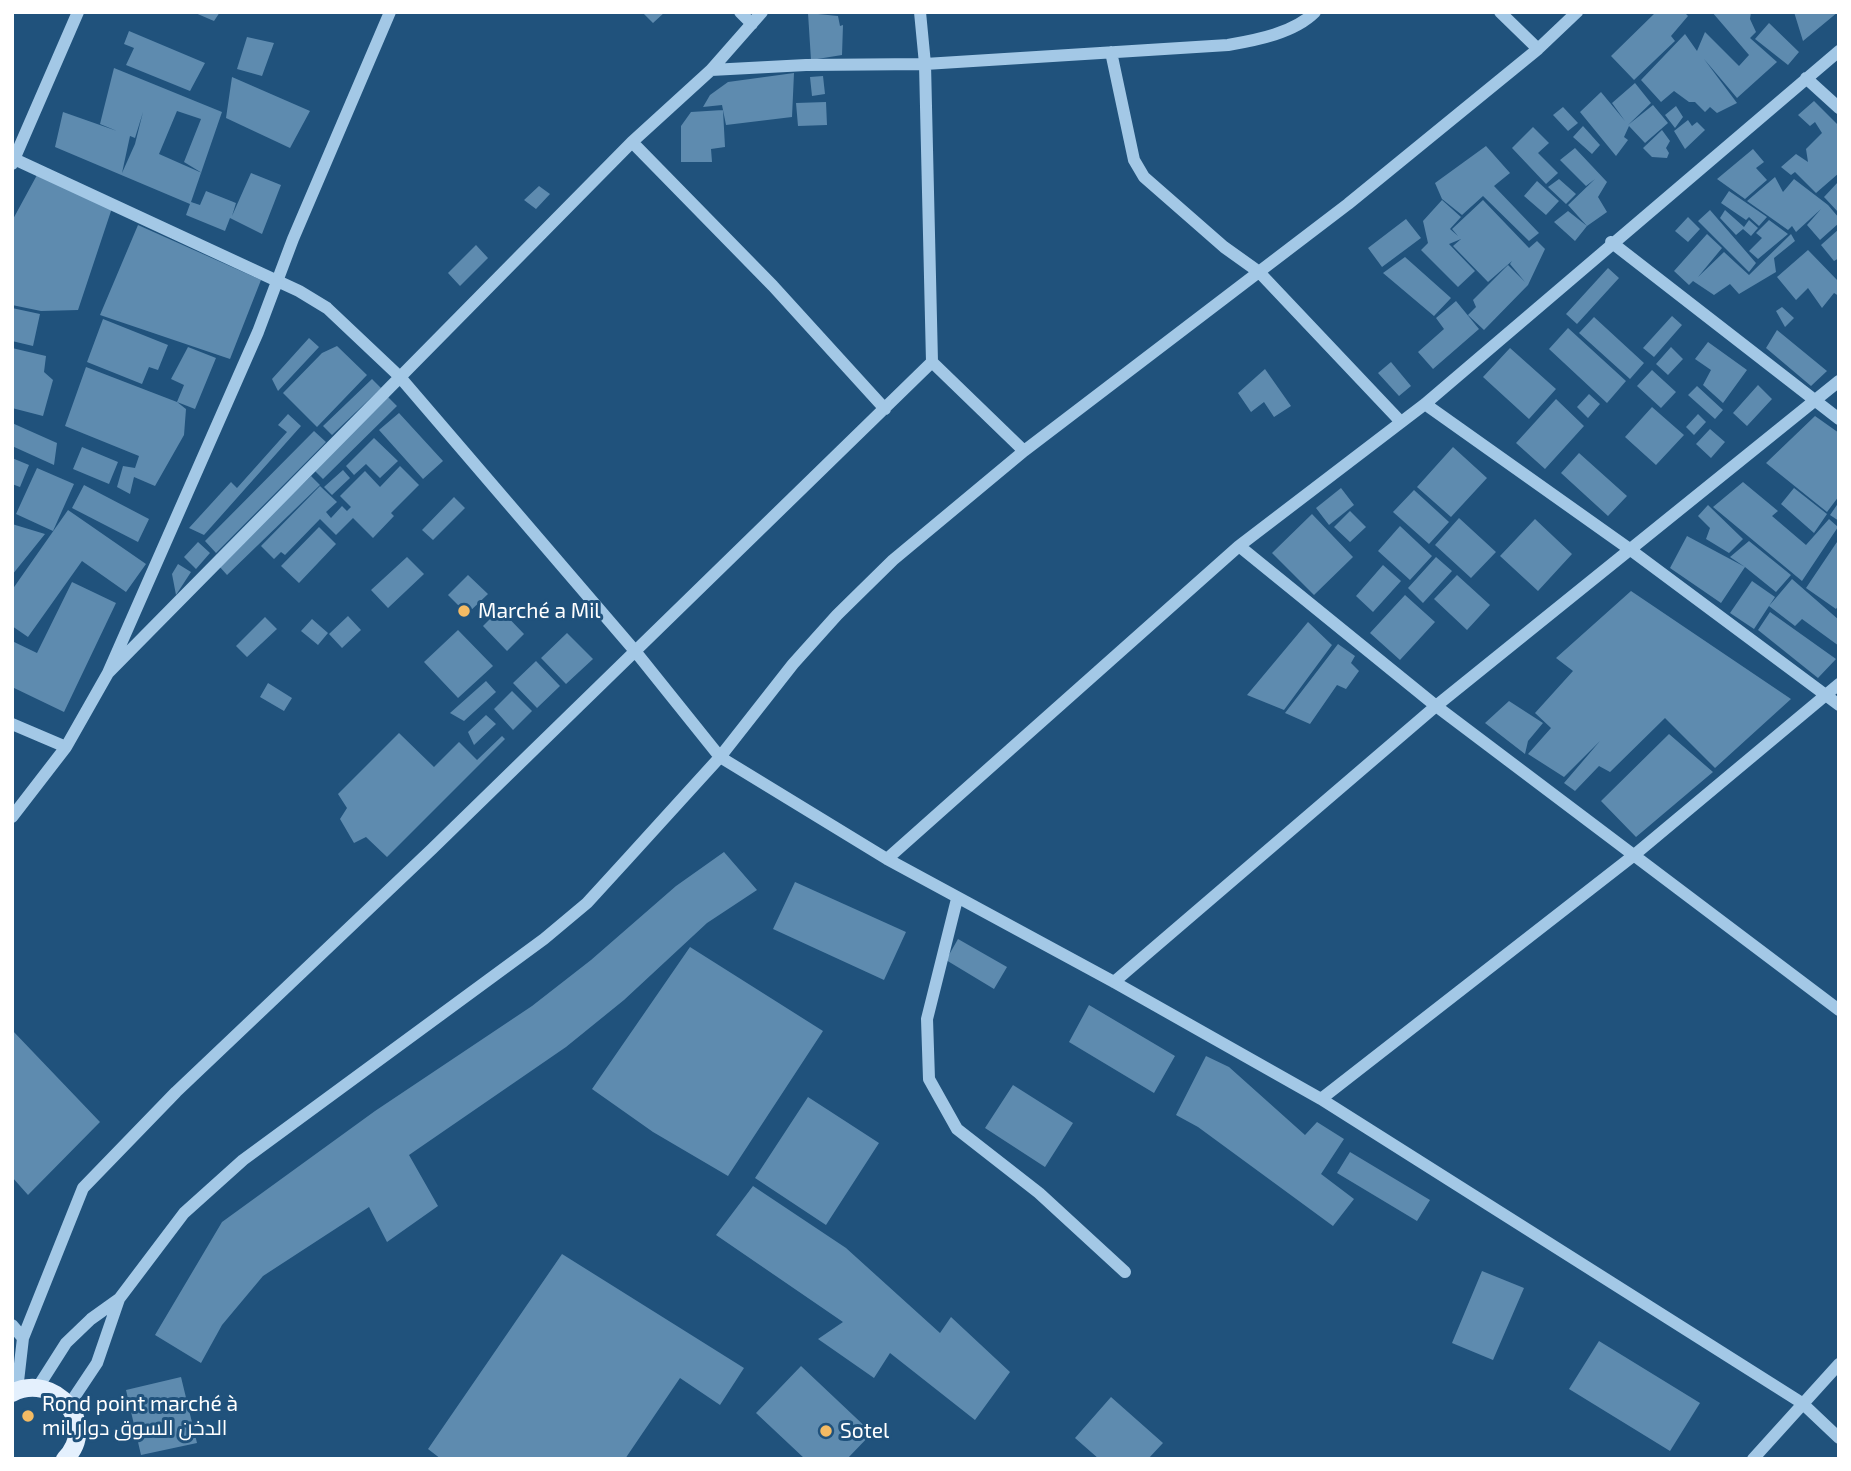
<!DOCTYPE html>
<meta charset="utf-8">
<style>
body{margin:0}
#map{position:relative;width:1851px;height:1471px;overflow:hidden;background:#20527c;font-family:"Exo 2",sans-serif}
canvas{display:block}
.frame{position:absolute;inset:0;border:14px solid #fff;pointer-events:none}
</style>
<div id="map">
<canvas width="1851" height="1471"></canvas>
<div class="frame"></div>
</div>
<script>
const ctx = document.querySelector('canvas').getContext('2d');
ctx.lineJoin = 'round';
function fillPath(path, color) { ctx.fillStyle = color; ctx.fill(path, 'evenodd'); }
function strokePath(path, color, width, dash) { ctx.strokeStyle = color; ctx.lineWidth = width; ctx.lineCap = dash ? 'butt' : 'round'; ctx.setLineDash(dash || []); ctx.stroke(path); }
function label(font, color, halo, rows, align = 'center') {
  ctx.font = font + ' "Exo 2",Cairo,sans-serif'; ctx.lineWidth = 6; ctx.setLineDash([]); ctx.textBaseline = 'middle'; ctx.strokeStyle = halo; ctx.fillStyle = color; for (const [text, x, y, turn = 0] of rows) {
    ctx.save(); ctx.translate(x, y); ctx.rotate((+turn || 0) * Math.PI / 180); ctx.textAlign = isNaN(turn) ? turn : align; if (halo) ctx.strokeText(text, 0, 0); ctx.fillText(text, 0, 0); ctx.restore();
  }
}
fillPath(new Path2D(`
 M 193,12 L 220,12 L 214,21 Z
 M 642,12 L 665,12 L 653,23 Z
 M 1656,12 L 1684,12 L 1688,16 L 1671,36 L 1675,41 L 1634,80 L 1611,56 Z
 M 1712,12 L 1751,12 L 1750,19 L 1756,32 L 1750,38 L 1777,62 L 1737,98 L 1704,59 L 1737,103 L 1717,113 L 1710,107 L 1705,112 L 1695,102 L 1689,102 L 1674,91 L 1661,102 L 1641,80 L 1685,34 L 1697,51 L 1705,32 L 1739,66 L 1749,55 Z
 M 1794,12 L 1838,12 L 1803,41 Z
 M 808,13 L 838,16 L 840,26 L 843,25 L 842,55 L 811,60 Z
 M 1769,23 L 1799,52 L 1788,65 L 1755,39 Z
 M 129,31 L 205,63 L 190,91 L 126,65 L 134,48 L 124,44 Z
 M 247,37 L 274,43 L 262,76 L 237,69 Z
 M 114,68 L 222,112 L 191,202 L 200,205 L 206,191 L 236,203 L 232,216 L 251,173 L 281,185 L 262,234 L 230,218 L 225,231 L 186,215 L 190,204 L 55,147 L 63,112 L 117,131 L 100,124 ZM 177,111 L 201,119 L 184,162 L 202,173 L 159,154 ZM 143,112 L 135,144 L 122,173 L 130,136 L 135,138 Z
 M 794,73 L 792,117 L 726,125 L 722,105 L 703,107 L 710,95 L 728,82 Z
 M 823,76 L 825,94 L 812,96 L 810,77 Z
 M 232,77 L 310,111 L 290,148 L 226,118 Z
 M 1635,83 L 1651,103 L 1628,125 L 1653,105 L 1668,123 L 1645,143 L 1629,126 L 1624,137 L 1628,140 L 1616,156 L 1580,112 L 1601,92 L 1625,121 L 1612,103 Z
 M 1814,101 L 1839,126 L 1839,173 L 1816,193 L 1795,172 L 1791,175 L 1781,167 L 1796,154 L 1808,162 L 1806,149 L 1822,133 L 1815,122 L 1810,126 L 1798,115 Z
 M 826,102 L 827,125 L 798,126 L 796,103 Z
 M 1676,106 L 1683,117 L 1675,128 L 1665,115 Z
 M 1563,107 L 1578,123 L 1568,131 L 1553,115 Z
 M 723,110 L 725,147 L 711,149 L 712,162 L 681,162 L 681,126 L 691,112 Z
 M 1688,120 L 1692,126 L 1697,122 L 1705,130 L 1685,149 L 1674,131 Z
 M 1583,126 L 1600,145 L 1592,154 L 1573,137 Z
 M 1533,127 L 1549,143 L 1538,153 L 1558,173 L 1546,184 L 1512,148 Z
 M 1662,130 L 1670,141 L 1666,148 L 1669,153 L 1667,158 L 1652,157 L 1643,148 Z
 M 1486,146 L 1510,173 L 1494,186 L 1539,233 L 1529,241 L 1483,196 L 1462,215 L 1442,199 L 1435,183 Z
 M 1575,148 L 1607,182 L 1598,197 L 1607,212 L 1587,226 L 1568,205 L 1595,179 L 1586,186 L 1560,160 Z
 M 1753,149 L 1764,162 L 1756,168 L 1767,180 L 1745,199 L 1717,179 Z
 M 37,175 L 113,205 L 78,310 L 41,311 L 12,305 L 12,221 Z
 M 1775,177 L 1783,192 L 1794,179 L 1828,205 L 1839,218 L 1839,223 L 1820,240 L 1807,225 L 1821,209 L 1796,232 L 1792,226 L 1788,230 L 1747,201 Z
 M 1559,179 L 1576,194 L 1566,204 L 1548,187 Z
 M 1537,181 L 1559,201 L 1546,215 L 1524,196 Z
 M 1839,181 L 1839,213 L 1824,197 Z
 M 539,186 L 550,194 L 536,209 L 524,200 Z
 M 1729,191 L 1767,217 L 1759,226 L 1749,217 L 1746,220 L 1721,203 Z
 M 1442,200 L 1461,217 L 1450,229 L 1458,236 L 1452,229 L 1483,200 L 1529,248 L 1537,241 L 1545,249 L 1528,285 L 1484,330 L 1468,315 L 1476,307 L 1473,300 L 1508,265 L 1525,282 L 1510,264 L 1512,261 L 1488,282 L 1453,246 L 1461,239 L 1449,244 L 1475,271 L 1458,287 L 1421,250 L 1428,243 L 1423,221 Z
 M 1710,210 L 1756,263 L 1749,272 L 1698,221 Z
 M 1725,210 L 1744,227 L 1749,220 L 1758,228 L 1751,236 L 1743,229 L 1736,235 L 1720,218 Z
 M 1568,211 L 1587,226 L 1575,241 L 1554,222 Z
 M 1688,217 L 1700,229 L 1688,242 L 1675,231 Z
 M 1406,219 L 1421,238 L 1382,267 L 1368,248 Z
 M 1769,220 L 1788,234 L 1758,259 L 1749,251 L 1762,238 L 1756,233 Z
 M 138,225 L 261,280 L 230,359 L 100,315 Z
 M 1839,229 L 1839,258 L 1834,261 L 1821,245 Z
 M 1707,234 L 1722,248 L 1698,277 L 1724,252 L 1749,275 L 1791,234 L 1795,241 L 1774,258 L 1776,272 L 1739,294 L 1730,284 L 1714,295 L 1693,281 L 1689,285 L 1674,271 Z
 M 476,245 L 488,258 L 460,286 L 448,273 Z
 M 1808,250 L 1839,282 L 1839,296 L 1834,293 L 1822,308 L 1808,288 L 1796,300 L 1777,277 Z
 M 1405,257 L 1451,298 L 1434,316 L 1383,273 Z
 M 1608,268 L 1619,278 L 1577,324 L 1566,314 Z
 M 1456,301 L 1479,329 L 1433,369 L 1418,352 L 1444,329 L 1436,318 Z
 M 1782,307 L 1794,318 L 1785,327 L 1776,311 Z
 M 12,308 L 40,314 L 33,346 L 12,341 Z
 M 1672,316 L 1682,325 L 1654,357 L 1643,348 Z
 M 1594,317 L 1644,363 L 1630,379 L 1579,333 Z
 M 103,319 L 168,345 L 158,370 L 149,367 L 142,384 L 87,362 Z
 M 1568,328 L 1626,381 L 1607,403 L 1549,349 Z
 M 1777,330 L 1827,371 L 1811,386 L 1766,348 Z
 M 309,338 L 319,347 L 278,391 L 272,379 Z
 M 1708,342 L 1747,370 L 1723,403 L 1703,385 L 1711,370 L 1695,359 Z
 M 337,346 L 367,375 L 317,427 L 283,393 L 322,353 Z
 M 188,347 L 216,358 L 195,409 L 177,402 L 184,385 L 171,379 Z
 M 1671,347 L 1683,359 L 1668,375 L 1656,364 Z
 M 12,348 L 46,356 L 44,372 L 53,380 L 43,416 L 12,408 Z
 M 1510,348 L 1556,389 L 1529,419 L 1483,377 Z
 M 1391,362 L 1411,386 L 1399,396 L 1378,373 Z
 M 86,367 L 177,402 L 186,409 L 184,435 L 155,486 L 134,477 L 130,494 L 117,487 L 123,466 L 135,468 L 139,456 L 65,426 Z
 M 1265,369 L 1291,406 L 1274,417 L 1264,402 L 1251,412 L 1238,393 Z
 M 1652,370 L 1676,392 L 1661,408 L 1637,386 Z
 M 372,379 L 381,388 L 332,435 L 323,426 Z
 M 1758,385 L 1772,399 L 1747,426 L 1733,413 Z
 M 1697,386 L 1723,410 L 1715,419 L 1688,395 Z
 M 1589,394 L 1600,404 L 1588,418 L 1577,407 Z
 M 388,397 L 397,406 L 323,479 L 314,470 Z
 M 1556,399 L 1584,426 L 1545,469 L 1516,443 Z
 M 1652,407 L 1684,435 L 1656,465 L 1625,437 Z
 M 399,413 L 443,461 L 423,479 L 379,430 Z
 M 288,414 L 301,426 L 204,535 L 189,528 L 231,482 L 237,488 L 287,432 L 278,425 Z
 M 1698,414 L 1706,422 L 1694,435 L 1686,427 Z
 M 1815,416 L 1839,433 L 1839,496 L 1827,512 L 1766,463 Z
 M 12,423 L 57,443 L 54,465 L 12,446 Z
 M 1710,429 L 1725,442 L 1711,458 L 1696,444 Z
 M 314,431 L 326,442 L 216,553 L 205,541 Z
 M 374,438 L 398,461 L 380,478 L 366,464 L 354,475 L 346,466 Z
 M 82,447 L 118,462 L 109,484 L 73,469 Z
 M 1453,447 L 1487,478 L 1451,517 L 1417,487 Z
 M 1579,453 L 1627,496 L 1608,516 L 1561,473 Z
 M 12,458 L 29,465 L 20,487 L 12,484 Z
 M 400,466 L 419,485 L 391,513 L 394,516 L 373,538 L 353,518 L 336,535 L 320,519 L 285,555 L 281,552 L 274,559 L 261,546 L 320,486 L 337,502 L 326,512 L 331,518 L 342,506 L 347,511 L 351,507 L 340,496 L 365,471 L 380,487 Z
 M 37,468 L 74,484 L 53,531 L 16,514 Z
 M 343,470 L 350,478 L 332,495 L 324,487 Z
 M 311,476 L 320,485 L 227,575 L 219,566 Z
 M 1743,482 L 1778,511 L 1772,516 L 1806,545 L 1829,519 L 1838,527 L 1802,581 L 1713,507 Z
 M 84,485 L 149,519 L 138,542 L 72,508 Z
 M 1341,488 L 1354,505 L 1329,525 L 1316,508 Z
 M 1794,488 L 1827,514 L 1814,533 L 1781,504 Z
 M 1414,490 L 1449,522 L 1429,544 L 1393,512 Z
 M 454,497 L 465,508 L 433,540 L 422,530 Z
 M 1839,502 L 1839,521 L 1830,515 Z
 M 1708,505 L 1743,539 L 1729,553 L 1706,539 L 1710,528 L 1698,516 Z
 M 68,510 L 146,564 L 126,592 L 82,561 L 28,637 L 12,626 L 12,590 Z
 M 1350,511 L 1366,527 L 1350,542 L 1334,527 Z
 M 1312,514 L 1353,557 L 1314,595 L 1272,553 Z
 M 1459,518 L 1496,552 L 1471,578 L 1435,545 Z
 M 1535,519 L 1572,554 L 1538,591 L 1500,556 Z
 M 12,524 L 45,534 L 12,575 Z
 M 1400,526 L 1432,556 L 1410,580 L 1378,551 Z
 M 319,527 L 336,544 L 299,583 L 281,566 Z
 M 1687,536 L 1745,567 L 1730,557 L 1749,541 L 1791,575 L 1776,592 L 1745,567 L 1721,603 L 1670,568 Z
 M 1839,539 L 1839,605 L 1836,609 L 1806,588 Z
 M 198,542 L 210,553 L 196,569 L 184,557 Z
 M 407,557 L 424,574 L 388,608 L 371,590 Z
 M 1436,557 L 1452,571 L 1423,603 L 1408,588 Z
 M 178,564 L 191,572 L 176,595 L 172,574 Z
 M 1383,565 L 1401,581 L 1373,612 L 1356,596 Z
 M 468,575 L 488,594 L 467,614 L 448,595 Z
 M 1457,575 L 1490,605 L 1467,630 L 1434,599 Z
 M 1792,579 L 1839,620 L 1839,646 L 1802,619 L 1795,626 L 1769,606 L 1754,629 L 1730,613 L 1752,581 L 1775,597 L 1769,606 Z
 M 72,582 L 116,603 L 64,712 L 12,687 L 12,641 L 37,653 Z
 M 1631,591 L 1791,699 L 1715,768 L 1665,718 L 1610,772 L 1599,766 L 1575,791 L 1564,783 L 1600,741 L 1564,777 L 1528,754 L 1551,728 L 1535,713 L 1573,671 L 1556,658 Z
 M 1405,595 L 1435,622 L 1400,660 L 1370,633 Z
 M 500,609 L 524,634 L 507,651 L 483,626 Z
 M 1770,612 L 1836,659 L 1818,678 L 1758,630 Z
 M 348,616 L 361,630 L 342,648 L 329,634 Z
 M 265,617 L 277,629 L 247,657 L 236,646 Z
 M 312,619 L 328,633 L 318,645 L 301,631 Z
 M 1308,622 L 1332,645 L 1284,710 L 1247,695 Z
 M 458,630 L 493,666 L 458,698 L 424,662 Z
 M 567,633 L 593,659 L 566,684 L 541,658 Z
 M 1338,644 L 1355,656 L 1351,663 L 1359,671 L 1346,689 L 1337,685 L 1310,724 L 1285,713 Z
 M 536,661 L 560,686 L 537,708 L 513,683 Z
 M 486,681 L 496,692 L 464,721 L 450,713 Z
 M 268,683 L 292,698 L 284,711 L 260,697 Z
 M 512,691 L 532,711 L 513,730 L 494,709 Z
 M 1509,701 L 1543,723 L 1528,741 L 1525,754 L 1485,723 Z
 M 486,715 L 496,724 L 474,745 L 468,732 Z
 M 399,733 L 434,767 L 459,742 L 477,760 L 502,736 L 505,739 L 387,857 L 366,837 L 354,843 L 340,819 L 347,808 L 338,794 Z
 M 1669,734 L 1713,772 L 1636,837 L 1601,801 Z
 M 724,852 L 757,890 L 707,923 L 624,1000 L 566,1047 L 409,1155 L 438,1206 L 387,1242 L 369,1207 L 263,1276 L 222,1325 L 201,1363 L 155,1335 L 222,1222 L 375,1111 L 532,1006 L 591,960 L 676,886 Z
 M 795,882 L 906,932 L 884,980 L 773,929 Z
 M 958,939 L 1007,967 L 994,989 L 946,960 Z
 M 690,947 L 823,1031 L 728,1176 L 653,1132 L 592,1089 Z
 M 1089,1005 L 1175,1056 L 1154,1093 L 1069,1042 Z
 M 12,1030 L 100,1122 L 28,1195 L 12,1177 Z
 M 1206,1056 L 1229,1067 L 1305,1135 L 1317,1122 L 1344,1139 L 1321,1174 L 1354,1199 L 1333,1226 L 1198,1127 L 1176,1115 Z
 M 1013,1085 L 1073,1123 L 1045,1167 L 985,1128 Z
 M 808,1097 L 879,1143 L 826,1225 L 755,1178 Z
 M 1350,1152 L 1430,1200 L 1417,1221 L 1337,1173 Z
 M 753,1186 L 846,1248 L 940,1333 L 951,1317 L 1010,1372 L 975,1420 L 890,1353 L 874,1378 L 818,1339 L 843,1322 L 716,1235 Z
 M 562,1254 L 744,1368 L 720,1405 L 680,1378 L 625,1459 L 441,1459 L 428,1449 Z
 M 1482,1271 L 1524,1288 L 1493,1360 L 1452,1343 Z
 M 1599,1341 L 1700,1403 L 1670,1451 L 1569,1389 Z
 M 801,1366 L 872,1433 L 847,1459 L 805,1459 L 756,1413 Z
 M 181,1377 L 197,1443 L 141,1455 L 126,1390 Z
 M 1111,1397 L 1163,1443 L 1148,1459 L 1099,1459 L 1075,1438 Z`), '#5e8baf');
strokePath(new Path2D(`
 M 740,12 L 752,24
 M 920,12 L 925,64 L 932,362 L 1024,451
 M 1500,12 L 1538,49
 M 1111,52 L 1134,160 L 1144,177 L 1224,247 L 1259,272 L 1401,422
 M 711,70 L 806,65 L 925,64 L 1228,45 C 1257,40 1294,33 1315,12
 M 1806,78 L 1839,108
 M 632,142 L 773,286 L 885,409
 M 12,158 L 299,291 L 327,308 L 399,376 L 635,651 L 720,757 L 887,859 L 1114,982 L 1321,1099 L 1802,1403 L 1839,1438
 M 12,164 L 78,12
 M 1611,242 L 1839,419
 M 1425,404 L 1628,548 L 1839,705
 M 1239,546 L 1436,706 L 1839,1010
 M 108,673 L 632,142 L 711,70 L 762,12
 M 12,724 L 66,747
 M 12,817 L 66,747 L 108,673 L 258,332 L 293,239 L 390,12
 M 887,859 L 1239,546 L 1425,404 L 1839,51
 M 957,899 L 927,1019 L 929,1079 L 957,1129 L 1039,1193 L 1125,1272
 M 1114,982 L 1436,706 L 1839,381
 M 1321,1099 L 1633,856 L 1839,684
 M 12,1325 L 23,1338
 M 38,1387 L 66,1343 L 91,1319 L 119,1299 L 184,1213 L 243,1160 L 544,939 L 587,903 L 630,856 L 720,757 L 793,664 L 837,615 L 893,560 L 1024,451 L 1348,204 L 1538,49 L 1577,12
 M 17,1390 L 23,1338 L 83,1188 L 176,1092 L 432,849 L 932,362
 M 69,1405 L 97,1363 L 119,1299
 M 1753,1459 L 1839,1364`), '#a3c8e6', 12);
strokePath(new Path2D(`
 M 12,1393 C 54,1371 100,1424 65,1459`), '#e4f0fd', 18);
for (const [x, y, r, color] of [
 [464,611,7,"#f4bb64"],
 [28,1416,7,"#f4bb64"],
 [826,1431,7,"#f4bb64"]
]) { const dot = new Path2D(); dot.arc(x, y, r, 0, 2 * Math.PI); ctx.fillStyle = color; ctx.fill(dot); strokePath(dot, '#20527c', 2.5); }
label('21px', '#fff', '#20527c', [
 ["Marché a Mil",478,611],
 ["Rond point marché à",42,1404],
 ["mil الدخن السوق دوار",42,1428],
 ["Sotel",840,1431]
], 'left');
</script>
